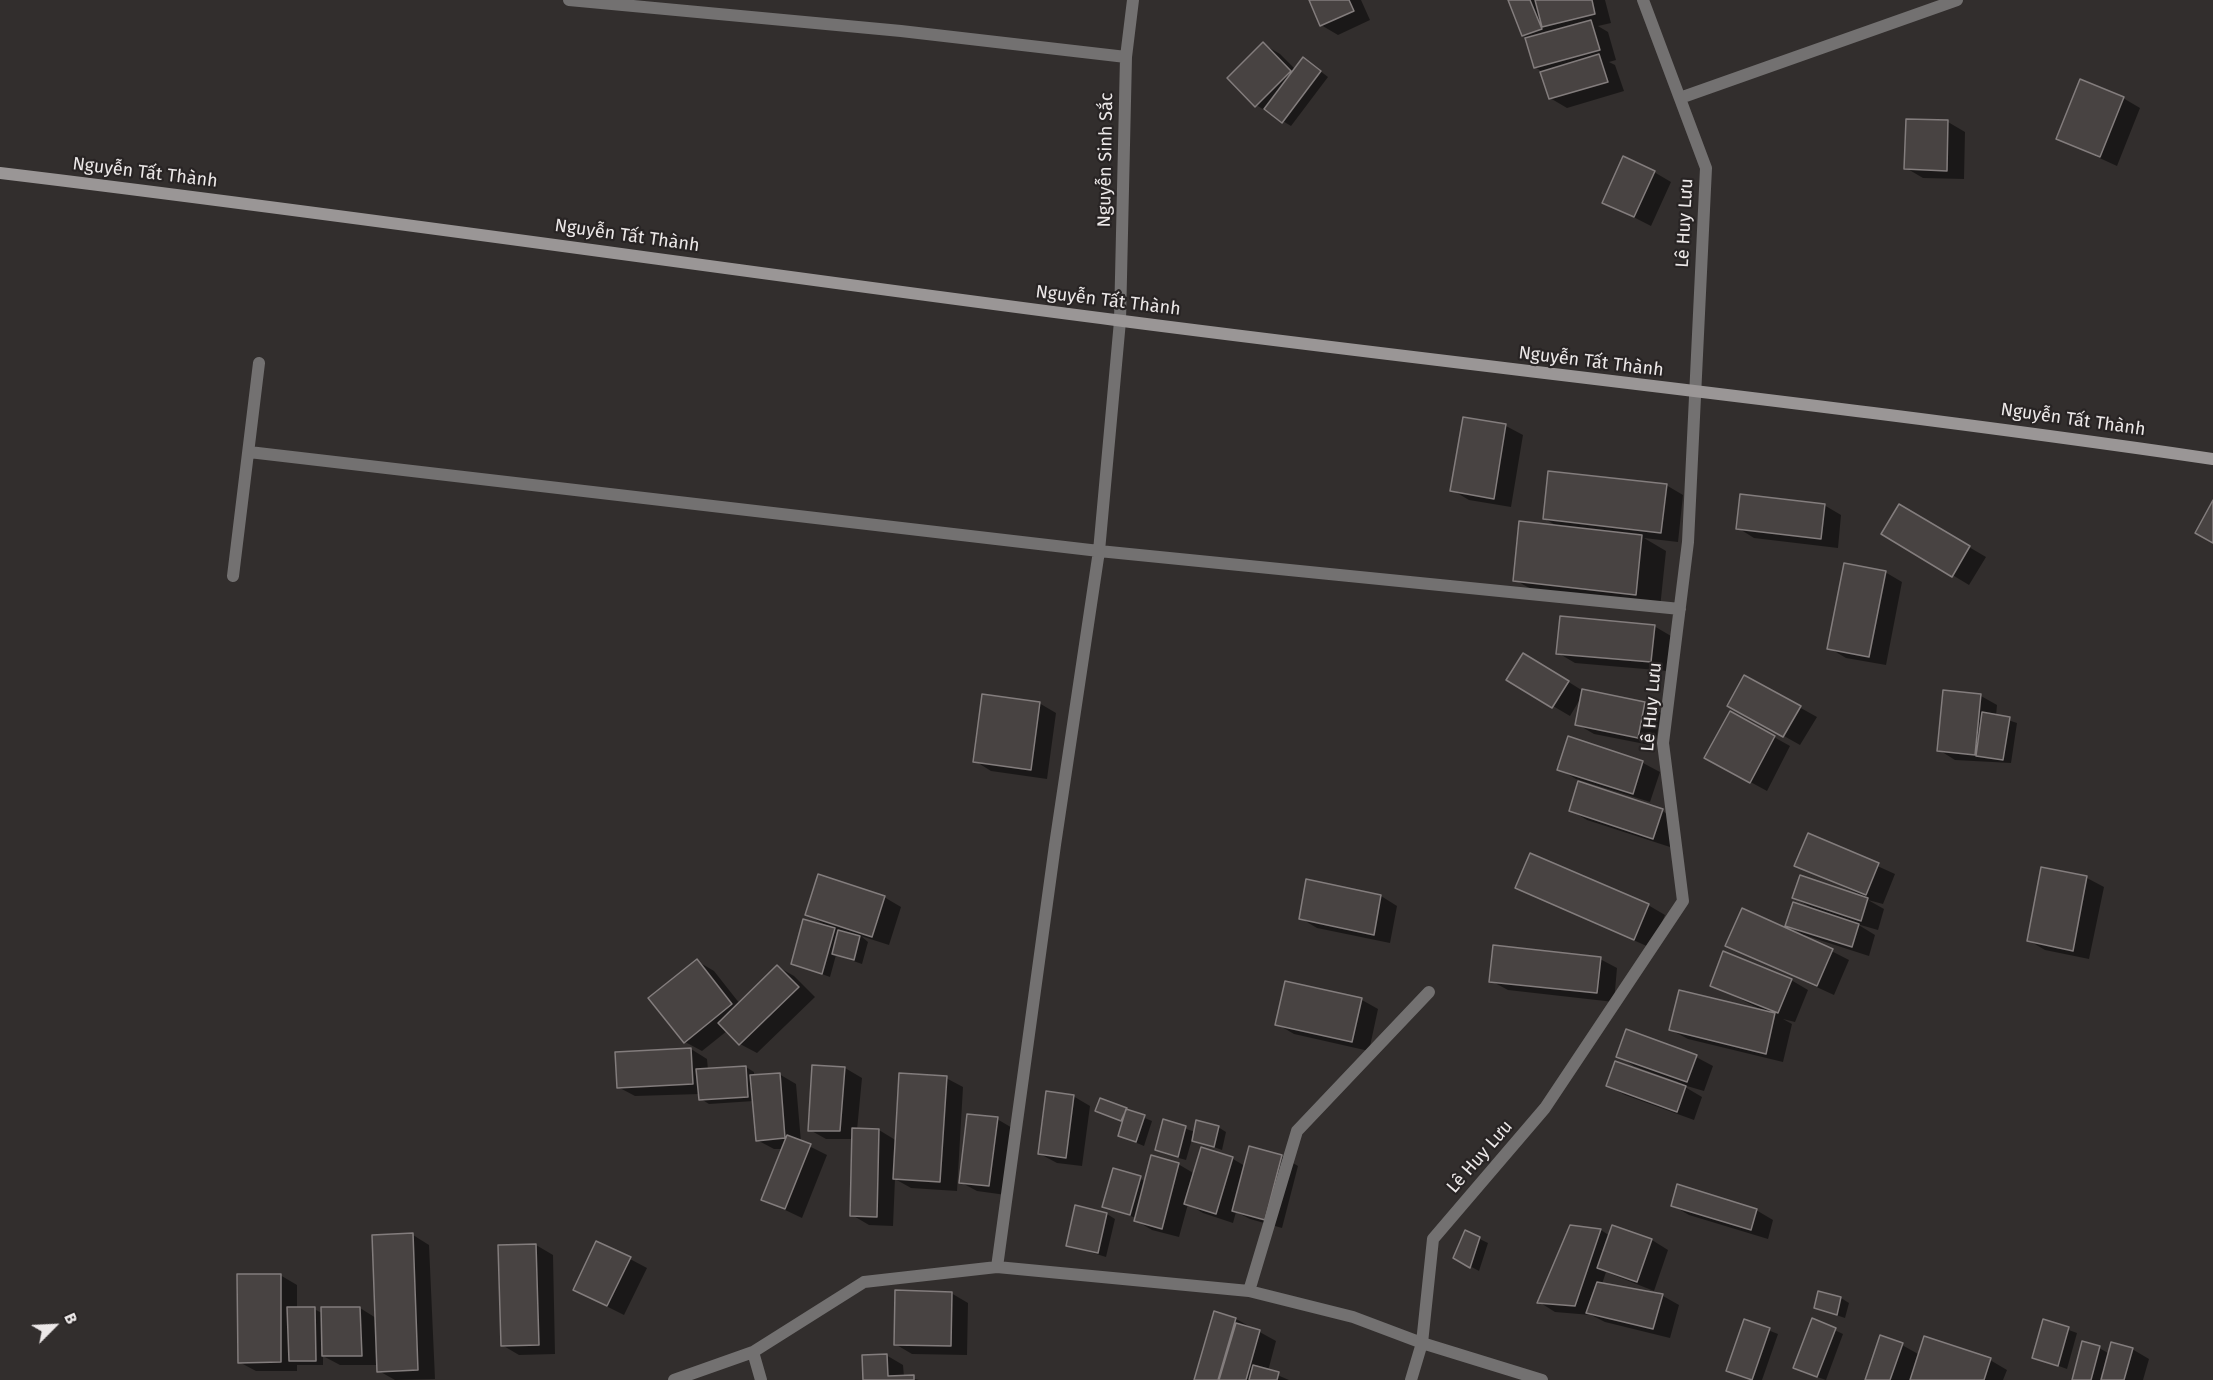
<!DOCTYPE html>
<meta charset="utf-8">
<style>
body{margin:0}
#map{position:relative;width:2213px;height:1380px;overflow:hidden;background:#322e2d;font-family:"Fira Sans",sans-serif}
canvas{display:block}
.north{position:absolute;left:24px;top:1296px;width:60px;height:60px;-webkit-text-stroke:4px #282424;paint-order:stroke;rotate:66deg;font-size:16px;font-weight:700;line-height:24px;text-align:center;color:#ece8e8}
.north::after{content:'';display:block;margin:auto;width:21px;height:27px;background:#ece8e8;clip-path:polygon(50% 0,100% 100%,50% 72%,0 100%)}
</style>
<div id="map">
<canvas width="2213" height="1380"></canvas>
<div class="north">B</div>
</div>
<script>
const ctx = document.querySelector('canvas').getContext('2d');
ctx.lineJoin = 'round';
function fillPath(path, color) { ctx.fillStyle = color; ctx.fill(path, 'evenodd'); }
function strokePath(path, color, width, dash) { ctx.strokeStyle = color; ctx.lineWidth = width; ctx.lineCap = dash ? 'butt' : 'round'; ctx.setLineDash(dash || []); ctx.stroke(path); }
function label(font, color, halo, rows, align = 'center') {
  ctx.font = font + ' "Fira Sans",sans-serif'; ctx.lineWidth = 4.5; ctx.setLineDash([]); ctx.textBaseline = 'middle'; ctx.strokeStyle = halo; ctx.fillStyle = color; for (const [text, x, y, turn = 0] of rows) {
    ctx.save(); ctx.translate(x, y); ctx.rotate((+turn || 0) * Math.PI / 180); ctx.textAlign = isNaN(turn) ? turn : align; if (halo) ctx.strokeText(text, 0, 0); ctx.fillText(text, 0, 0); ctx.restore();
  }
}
fillPath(new Path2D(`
 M 1310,0 L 1361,0 L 1370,20 L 1338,35 L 1321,25 Z
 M 1509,0 L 1605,0 L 1611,23 L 1598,26 L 1608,32 L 1616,60 L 1609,62 L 1615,65 L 1624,91 L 1567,108 L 1550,98 L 1541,71 L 1535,67 L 1529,39 L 1523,35 Z
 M 1263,44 L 1280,54 L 1296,70 L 1311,64 L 1328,77 L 1291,126 L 1256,105 Z
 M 2123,98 L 2140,108 L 2117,166 L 2058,139 Z
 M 1907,120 L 1948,122 L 1965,132 L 1964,179 L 1923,178 L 1906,168 Z
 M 1654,172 L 1671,182 L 1651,226 L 1604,202 Z
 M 1464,419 L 1506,426 L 1523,435 L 1511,507 L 1469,500 L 1452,490 Z
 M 1666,485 L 1683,495 L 1678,542 L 1644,538 L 1666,551 L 1660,608 L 1540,594 L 1515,580 L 1559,527 L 1545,519 Z
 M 1824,505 L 1841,515 L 1838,548 L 1754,538 L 1738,528 Z
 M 1899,506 L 1986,557 L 1969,585 L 1883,533 Z
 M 1885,572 L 1902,582 L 1886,665 L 1846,658 L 1829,648 Z
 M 1654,626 L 1671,636 L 1668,671 L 1575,663 L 1558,653 Z
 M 1540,664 L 1583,691 L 1644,703 L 1661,713 L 1655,746 L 1594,734 L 1577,724 L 1582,696 L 1570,716 L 1553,706 Z
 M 1745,677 L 1817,717 L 1800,745 L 1729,705 Z
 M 1981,696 L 1997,705 L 1996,716 L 2017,723 L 2011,763 L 1955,760 L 1939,750 Z
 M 1039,703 L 1056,713 L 1047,779 L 991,771 L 975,761 Z
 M 1731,713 L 1790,746 L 1767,791 L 1723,767 Z
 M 1569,738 L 1643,763 L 1660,772 L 1650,802 L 1576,779 L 1559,769 Z
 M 1570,810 L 1662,811 L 1679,820 L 1670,847 L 1587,820 Z
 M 1809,835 L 1895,874 L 1883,904 L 1868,900 L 1884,909 L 1878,930 L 1857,924 L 1875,935 L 1869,956 L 1804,935 L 1804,937 L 1849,960 L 1834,995 L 1727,946 L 1802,937 L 1803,935 L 1787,925 L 1814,909 L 1794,898 L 1858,896 L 1859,894 L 1796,865 Z
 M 2043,868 L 2087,878 L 2104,887 L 2089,959 L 2045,950 L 2028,940 Z
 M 1516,887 L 1648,905 L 1665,915 L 1651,948 Z
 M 1381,896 L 1397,906 L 1390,943 L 1317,928 L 1300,918 Z
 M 884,897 L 901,907 L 889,945 L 861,936 L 868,942 L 862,964 L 836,955 L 830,977 L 792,963 L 827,926 L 806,914 Z
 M 1600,959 L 1617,968 L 1614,1002 L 1508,990 L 1491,981 Z
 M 697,961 L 714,971 L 740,1004 L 778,967 L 794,976 L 815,997 L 757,1053 L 740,1044 L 727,1031 L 702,1051 L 685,1042 Z
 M 1791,980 L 1808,990 L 1795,1022 L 1783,1019 L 1792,1024 L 1783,1062 L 1688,1039 L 1671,1030 L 1768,1013 L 1712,985 Z
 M 1362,1000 L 1378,1009 L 1369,1051 L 1294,1034 L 1277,1024 Z
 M 691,1049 L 707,1059 L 708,1070 L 746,1067 L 754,1072 L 754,1076 L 779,1074 L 796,1084 L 801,1142 L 827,1155 L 802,1218 L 762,1199 L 783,1149 L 774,1149 L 757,1140 L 754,1101 L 709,1104 L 701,1099 L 700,1094 L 635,1096 L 618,1087 Z
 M 1618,1056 L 1696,1057 L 1713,1066 L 1704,1091 L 1680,1084 L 1702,1097 L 1694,1120 L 1625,1095 L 1608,1086 L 1677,1084 L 1678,1082 L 1634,1066 Z
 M 813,1067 L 845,1068 L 862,1078 L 857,1130 L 879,1130 L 897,1141 L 946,1078 L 963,1087 L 957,1191 L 911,1188 L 895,1179 L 893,1226 L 869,1225 L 852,1215 L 853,1139 L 826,1139 L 810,1130 Z
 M 1073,1096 L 1090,1106 L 1082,1166 L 1057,1163 L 1040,1154 Z
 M 1101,1100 L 1152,1121 L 1144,1146 L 1120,1136 L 1124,1122 L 1104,1115 Z
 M 997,1119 L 1014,1129 L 1006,1195 L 977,1191 L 960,1182 Z
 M 1164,1121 L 1195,1132 L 1218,1127 L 1226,1132 L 1222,1150 L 1192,1139 L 1186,1160 L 1165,1154 L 1157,1150 Z
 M 1202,1149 L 1233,1159 L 1245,1166 L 1281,1156 L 1298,1166 L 1282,1228 L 1250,1219 L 1236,1212 L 1233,1223 L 1203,1213 L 1188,1204 L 1179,1237 L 1152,1230 L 1135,1220 L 1136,1218 L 1104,1206 L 1114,1170 L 1146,1181 L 1178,1164 L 1195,1174 Z
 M 1672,1205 L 1756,1210 L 1773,1220 L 1768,1239 L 1689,1215 Z
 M 1107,1214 L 1115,1219 L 1106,1257 L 1067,1245 Z
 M 1571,1226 L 1601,1230 L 1610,1236 L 1652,1240 L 1668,1250 L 1654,1291 L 1606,1272 L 1602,1284 L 1663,1296 L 1679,1305 L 1670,1338 L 1605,1322 L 1591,1315 L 1555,1312 L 1539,1302 Z
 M 1465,1232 L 1488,1243 L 1479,1271 L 1455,1258 Z
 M 413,1235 L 429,1245 L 435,1379 L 395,1380 L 379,1371 L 378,1365 L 340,1365 L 323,1356 L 323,1365 L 297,1365 L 297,1371 L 256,1371 L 239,1362 L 280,1275 L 297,1285 L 297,1309 L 314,1309 L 322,1313 L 322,1308 L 360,1308 L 376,1318 Z
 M 536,1245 L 553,1255 L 555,1354 L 519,1355 L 502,1345 Z
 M 630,1259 L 647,1268 L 624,1315 L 592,1299 Z
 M 951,1293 L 968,1303 L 967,1355 L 912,1354 L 895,1344 Z
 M 1841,1298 L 1849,1303 L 1845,1318 L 1815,1308 Z
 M 1236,1319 L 1276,1341 L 1268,1371 L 1289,1380 L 1197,1380 Z
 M 1813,1320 L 1843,1334 L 1826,1380 L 1802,1372 Z
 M 1745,1321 L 1778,1334 L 1762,1380 L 1750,1380 L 1728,1371 Z
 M 2044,1321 L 2077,1333 L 2067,1369 L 2034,1357 Z
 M 1902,1345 L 1920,1355 L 1990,1360 L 2007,1370 L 2003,1380 L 1867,1380 Z
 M 2099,1348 L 2110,1354 L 2132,1349 L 2149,1359 L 2143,1380 L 2103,1380 L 2105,1373 L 2102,1372 L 2100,1380 L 2073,1380 Z
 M 886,1355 L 903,1365 L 904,1377 L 919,1380 L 865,1380 Z`), '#0007');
const building = new Path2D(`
 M 1309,0 L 1349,0 L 1354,11 L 1320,26 Z
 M 1508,0 L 1530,0 L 1542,29 L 1522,36 Z
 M 1535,0 L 1592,0 L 1595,14 L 1542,27 Z
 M 1591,20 L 1600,50 L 1534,68 L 1525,38 Z
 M 1263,42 L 1291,71 L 1255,107 L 1227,78 Z
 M 1599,54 L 1608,82 L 1549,99 L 1540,72 Z
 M 1303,57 L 1321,71 L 1282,123 L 1264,109 Z
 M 2080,79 L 2124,97 L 2100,157 L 2056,139 Z
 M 1906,119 L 1948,120 L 1947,171 L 1904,169 Z
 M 1623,156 L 1655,171 L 1634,217 L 1602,203 Z
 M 1463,417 L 1506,424 L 1494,499 L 1450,491 Z
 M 1548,471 L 1667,484 L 1661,533 L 1543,519 Z
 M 1740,494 L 1825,504 L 1821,539 L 1736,529 Z
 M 2213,500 L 2213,543 L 2195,533 Z
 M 1899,504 L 1970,546 L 1952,577 L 1881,534 Z
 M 1519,521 L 1642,535 L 1636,595 L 1513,581 Z
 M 1844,563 L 1886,571 L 1869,657 L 1827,649 Z
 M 1560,616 L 1655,625 L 1651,662 L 1556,654 Z
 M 1523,653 L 1569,681 L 1552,708 L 1506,680 Z
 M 1744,675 L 1801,706 L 1783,737 L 1727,706 Z
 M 1582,689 L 1645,702 L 1638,738 L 1575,725 Z
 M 1943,690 L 1981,694 L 1975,755 L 1937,751 Z
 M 982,694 L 1040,702 L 1031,770 L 973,762 Z
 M 1730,711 L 1775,736 L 1750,783 L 1704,758 Z
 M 1982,712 L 2010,717 L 2003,760 L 1976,756 Z
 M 1568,736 L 1643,761 L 1633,794 L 1557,770 Z
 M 1578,781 L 1663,809 L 1653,839 L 1569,811 Z
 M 1808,833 L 1879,863 L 1866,895 L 1794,866 Z
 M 1530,853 L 1649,904 L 1634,940 L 1515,888 Z
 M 2041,867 L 2087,876 L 2073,951 L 2027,941 Z
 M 818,874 L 885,896 L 872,937 L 805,915 Z
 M 1800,875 L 1868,898 L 1861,921 L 1792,898 Z
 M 1306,879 L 1381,895 L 1374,935 L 1299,919 Z
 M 1793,902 L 1859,924 L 1852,947 L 1785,926 Z
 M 1742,908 L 1833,949 L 1817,986 L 1725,946 Z
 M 803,919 L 835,928 L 822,974 L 791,964 Z
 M 838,930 L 860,936 L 854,960 L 832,954 Z
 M 1493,945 L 1601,957 L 1597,993 L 1489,982 Z
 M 1723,951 L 1792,979 L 1778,1013 L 1710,986 Z
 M 697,959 L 732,1004 L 684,1043 L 648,998 Z
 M 777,965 L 799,987 L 739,1045 L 718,1023 Z
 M 1285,981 L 1362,998 L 1352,1042 L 1275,1025 Z
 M 1679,990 L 1775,1013 L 1766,1054 L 1669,1030 Z
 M 1626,1029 L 1697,1055 L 1687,1082 L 1616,1057 Z
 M 691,1048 L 693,1084 L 617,1088 L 615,1052 Z
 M 1615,1061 L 1686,1086 L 1677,1112 L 1606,1086 Z
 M 812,1065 L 845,1067 L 840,1131 L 808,1131 Z
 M 746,1066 L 748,1097 L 699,1100 L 696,1069 Z
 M 780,1073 L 785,1138 L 756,1141 L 750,1075 Z
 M 899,1073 L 947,1076 L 940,1182 L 893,1179 Z
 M 1046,1091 L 1074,1095 L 1066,1158 L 1038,1154 Z
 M 1100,1098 L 1127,1108 L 1121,1121 L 1095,1111 Z
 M 1126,1109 L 1145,1115 L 1136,1142 L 1118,1136 Z
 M 967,1114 L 998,1117 L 989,1186 L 959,1183 Z
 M 1163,1119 L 1186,1126 L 1178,1157 L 1155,1150 Z
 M 1196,1120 L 1219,1126 L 1214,1147 L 1192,1141 Z
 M 852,1128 L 879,1129 L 877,1217 L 850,1216 Z
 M 787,1135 L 811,1144 L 785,1209 L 761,1200 Z
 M 1249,1146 L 1282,1155 L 1265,1220 L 1232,1211 Z
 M 1201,1147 L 1233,1157 L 1216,1214 L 1184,1204 Z
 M 1151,1155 L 1179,1163 L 1162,1229 L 1134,1221 Z
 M 1113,1168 L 1141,1176 L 1130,1215 L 1102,1207 Z
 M 1677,1184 L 1757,1209 L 1751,1230 L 1671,1206 Z
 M 1075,1205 L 1107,1213 L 1098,1253 L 1066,1246 Z
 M 1570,1225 L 1601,1229 L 1575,1306 L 1537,1303 Z
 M 1612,1225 L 1652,1239 L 1637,1282 L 1597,1268 Z
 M 1465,1230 L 1480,1237 L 1470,1268 L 1453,1258 Z
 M 413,1233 L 418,1370 L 377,1372 L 372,1235 Z
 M 596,1241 L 631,1257 L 607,1306 L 573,1290 Z
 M 536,1244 L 539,1345 L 501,1346 L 498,1245 Z
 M 237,1274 L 281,1274 L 281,1362 L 238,1363 Z
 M 1597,1282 L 1663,1294 L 1653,1329 L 1586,1313 Z
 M 895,1290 L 952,1292 L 951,1346 L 894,1345 Z
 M 1818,1291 L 1841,1297 L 1837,1315 L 1814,1308 Z
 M 287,1307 L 315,1307 L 316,1361 L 289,1361 Z
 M 321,1307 L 360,1307 L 362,1356 L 322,1356 Z
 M 1214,1311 L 1236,1318 L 1218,1380 L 1194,1380 Z
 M 1812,1318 L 1836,1328 L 1817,1377 L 1793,1368 Z
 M 1744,1319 L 1770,1328 L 1752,1380 L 1726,1371 Z
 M 2043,1319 L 2069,1327 L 2058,1366 L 2032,1358 Z
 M 1236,1323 L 1260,1330 L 1246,1380 L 1219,1380 Z
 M 1880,1335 L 1903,1343 L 1890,1380 L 1865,1380 Z
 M 1924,1336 L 1991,1358 L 1984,1380 L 1910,1380 Z
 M 2082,1341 L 2100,1346 L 2091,1380 L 2072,1380 Z
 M 2111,1342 L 2133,1348 L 2124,1380 L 2101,1380 Z
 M 887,1354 L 888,1376 L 914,1375 L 914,1380 L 863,1380 L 862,1355 Z
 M 1253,1365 L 1279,1372 L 1277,1380 L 1249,1380 Z`);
fillPath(building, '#484342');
strokePath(building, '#837d7d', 1.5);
strokePath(new Path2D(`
 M 569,0 L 901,31 L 1126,57
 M 1680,98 L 1957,0
 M 249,452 L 1099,551 L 1680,609
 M 233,576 L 259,363
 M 997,1267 L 1055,845 L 1099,551 L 1120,321 L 1126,57 L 1133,0
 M 1249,1291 L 1353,1317 L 1422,1343 L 1542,1380
 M 753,1352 L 761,1380
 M 674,1380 L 753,1352 L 864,1282 L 997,1267 L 1249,1291 L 1297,1131 L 1429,992
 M 1411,1380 L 1422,1343 L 1433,1239 L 1545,1108 L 1683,901 L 1663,743 L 1688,542 L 1706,168 L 1643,0`), '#737171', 12);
strokePath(new Path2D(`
 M 0,173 C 375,218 748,273 1123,321 C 1486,368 1851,406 2213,459`), '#9a9696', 12);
label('18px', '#ece8e8', '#282424', [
 ["Nguyễn Sinh Sắc",1106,160,-89],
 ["Nguyễn Tất Thành",145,173,7],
 ["Lê Huy Lưu",1685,223,-87],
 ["Nguyễn Tất Thành",627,236,8],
 ["Nguyễn Tất Thành",1108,301,7],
 ["Nguyễn Tất Thành",1591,362,7],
 ["Nguyễn Tất Thành",2073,420,8],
 ["Lê Huy Lưu",1652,707,-85],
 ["Lê Huy Lưu",1480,1157,-49]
]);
</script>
